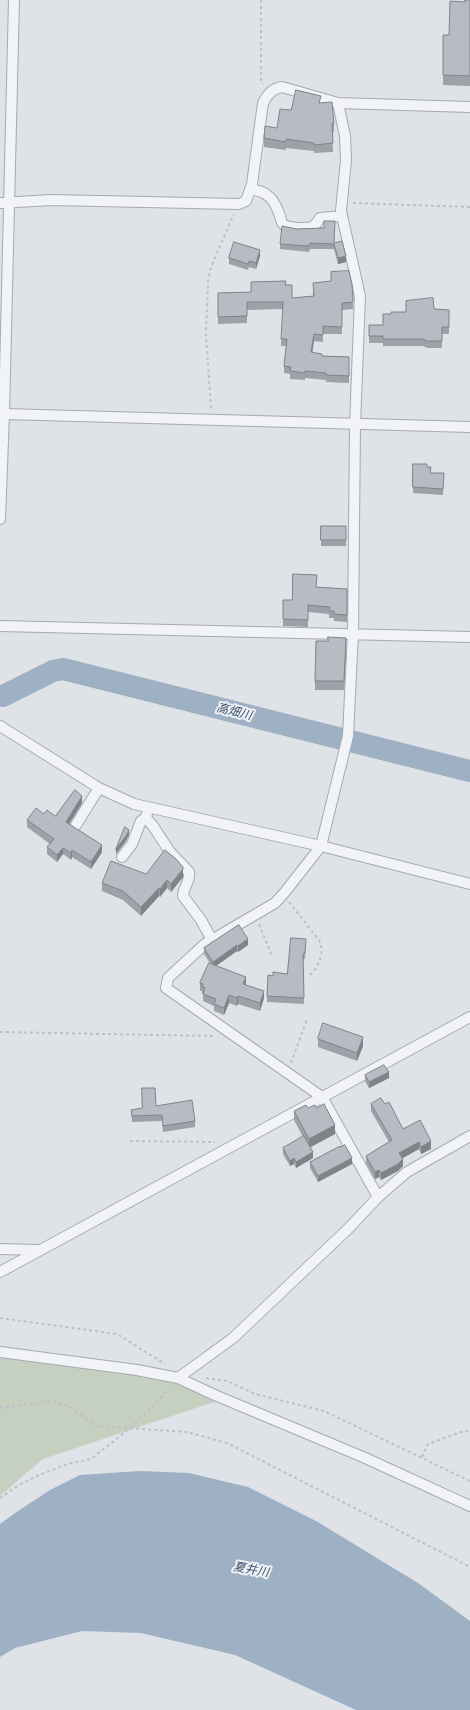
<!DOCTYPE html>
<meta charset="utf-8">
<style>
body{margin:0}
canvas{display:block;background:#dfe2e7}
</style>
<canvas width="470" height="1710"></canvas>
<script>
const ctx = document.querySelector('canvas').getContext('2d');
ctx.lineJoin = 'round';
function fillPath(path, color) { ctx.fillStyle = color; ctx.fill(path, 'evenodd'); }
function strokePath(path, color, width, dash) { ctx.strokeStyle = color; ctx.lineWidth = width; ctx.lineCap = dash ? 'butt' : 'round'; ctx.setLineDash(dash || []); ctx.stroke(path); }
function label(font, color, halo, rows, align = 'center') {
  ctx.font = font + ' Karla,"Noto Sans JP",sans-serif'; ctx.lineWidth = 4; ctx.setLineDash([]); ctx.textBaseline = 'middle'; ctx.strokeStyle = halo; ctx.fillStyle = color; for (const [text, x, y, turn = 0] of rows) {
    ctx.save(); ctx.translate(x, y); ctx.rotate((+turn || 0) * Math.PI / 180); ctx.textAlign = isNaN(turn) ? turn : align; if (halo) ctx.strokeText(text, 0, 0); ctx.fillText(text, 0, 0); ctx.restore();
  }
}
fillPath(new Path2D(`
 M 0,1347 L 141,1366 L 226,1398 L 43,1459 L 0,1496 Z`), '#c5d0c1');
fillPath(new Path2D(`
 M 140,1471 L 189,1473 L 248,1487 L 316,1521 L 418,1583 L 470,1621 L 470,1710 L 356,1710 L 235,1655 L 141,1633 L 82,1631 L 15,1648 L 0,1657 L 0,1524 L 15,1513 L 50,1490 L 80,1475 Z`), '#9eb0c3');
strokePath(new Path2D(`
 M 3,696 L 53,671 L 63,669 L 470,771`), '#9eb0c3', 22);
const street = new Path2D(`
 M 338,103 L 470,107
 M 250,189 C 269,192 274,199 280,216 C 281,219 281,223 284,225 C 289,228 306,229 312,227 C 316,225 318,221 320,218 L 342,216
 M 0,203 L 52,200 L 239,204 L 246,201 L 252,184 L 263,103 C 267,95 272,88 282,87 L 338,103 L 345,136 L 346,160 L 341,211 L 360,296 L 355,425 L 353,633 L 348,736 L 321,846 L 285,892 L 275,903 L 205,944 L 168,978 L 166,988 L 322,1097 L 378,1197
 M 4,414 L 470,427
 M 0,519 L 4,414 L 14,0
 M 0,626 L 470,637
 M 0,726 L 99,788 L 134,804 L 321,846 L 470,884
 M 148,808 L 146,818 L 153,826 L 170,852 L 189,872 C 191,881 183,887 183,896 L 201,920 L 212,940
 M 76,825 L 99,788
 M 122,857 L 132,844 L 141,821 L 146,818
 M 0,1249 L 38,1250
 M 0,1272 L 470,1017
 M 0,1352 L 137,1370 L 178,1378 L 217,1396 L 363,1457 L 470,1506
 M 178,1378 L 233,1338 L 349,1228 L 378,1197 L 407,1172 L 470,1136`);
strokePath(street, '#a5a9b0', 12);
strokePath(new Path2D(`
 M 261,0 L 261,82 L 263,84
 M 353,203 L 470,207
 M 211,408 L 206,335 L 208,282 L 210,270 L 216,255 L 234,214
 M 289,902 L 319,940 C 325,953 319,967 309,976
 M 259,924 L 272,956
 M 0,1032 L 216,1036
 M 291,1063 L 307,1019
 M 130,1141 L 215,1142
 M 0,1318 L 117,1334 L 165,1364
 M 206,1378 L 227,1381 L 255,1394 L 324,1411 L 470,1481
 M 0,1408 L 54,1401 L 70,1407 L 96,1426 L 187,1432 L 227,1443 L 470,1567
 M 422,1457 L 428,1444 L 461,1432 L 470,1431
 M 0,1498 L 19,1485 L 37,1476 L 68,1464 L 91,1459 L 129,1429 L 154,1406 L 169,1388`), '#bdc0c6', 2, [3, 3]);
strokePath(street, '#f1f3f6', 10);
fillPath(new Path2D(`
 M 470,0 L 470,86 L 443,85 L 443,35 L 449,35 L 465,2 Z
 M 321,103 L 334,124 L 334,132 L 332,132 L 333,152 L 314,153 L 314,151 L 286,148 L 286,150 L 264,147 L 264,138 L 277,128 L 291,110 Z
 M 335,227 L 334,243 L 346,262 L 338,264 L 334,249 L 310,249 L 309,252 L 280,249 L 280,244 L 297,229 Z
 M 260,256 L 256,269 L 249,267 L 248,270 L 229,264 L 229,258 Z
 M 313,283 L 353,302 L 353,309 L 342,310 L 342,334 L 323,334 L 323,342 L 314,341 L 312,353 L 322,356 L 349,357 L 349,383 L 326,382 L 326,380 L 305,378 L 305,380 L 290,379 L 290,374 L 284,373 L 284,366 L 286,346 L 281,346 L 283,309 L 247,310 L 247,323 L 218,324 L 218,293 L 251,292 L 285,285 L 292,298 L 313,296 Z
 M 434,309 L 449,310 L 449,334 L 442,334 L 442,348 L 427,348 L 423,346 L 383,346 L 383,343 L 369,343 L 369,325 L 383,325 L 391,314 L 406,312 Z
 M 413,464 L 427,467 L 430,473 L 444,473 L 443,495 L 413,493 Z
 M 321,526 L 346,526 L 346,546 L 321,546 Z
 M 316,587 L 347,589 L 347,622 L 334,621 L 334,618 L 329,618 L 329,614 L 308,612 L 308,627 L 283,626 L 283,600 L 292,600 Z
 M 328,641 L 346,646 L 344,690 L 315,690 L 315,681 Z
 M 82,803 L 69,824 L 102,852 L 91,869 L 72,857 L 71,860 L 63,854 L 57,862 L 47,854 L 47,847 L 50,844 L 27,827 L 27,820 L 44,814 L 55,816 Z
 M 146,874 L 183,877 L 171,892 L 167,888 L 160,897 L 159,896 L 141,916 L 123,900 L 102,891 L 102,883 Z
 M 239,925 L 248,945 L 238,952 L 237,951 L 216,966 L 246,985 L 264,998 L 260,1011 L 238,1004 L 237,1006 L 229,1003 L 224,1015 L 214,1011 L 214,1006 L 203,1001 L 203,994 L 202,994 L 202,991 L 200,991 L 200,983 L 210,963 L 204,954 L 204,948 Z
 M 306,944 L 305,959 L 303,959 L 304,1004 L 267,1002 L 267,996 L 273,976 L 287,974 Z
 M 318,1039 L 363,1046 L 357,1061 L 318,1047 Z
 M 365,1075 L 389,1078 L 369,1088 L 365,1081 Z
 M 371,1104 L 385,1104 L 403,1129 L 431,1149 L 421,1154 L 419,1149 L 403,1158 L 403,1166 L 398,1171 L 381,1180 L 379,1177 L 375,1179 L 366,1163 L 366,1156 L 389,1142 L 371,1111 Z
 M 156,1106 L 195,1121 L 195,1127 L 163,1132 L 162,1121 L 132,1122 L 131,1110 Z
 M 308,1108 L 317,1108 L 335,1134 L 310,1147 L 313,1158 L 296,1168 L 294,1164 L 290,1166 L 283,1154 L 283,1148 L 303,1137 L 294,1120 L 294,1111 Z
 M 310,1162 L 352,1164 L 318,1182 L 310,1168 Z`), '#9da1a8');
fillPath(new Path2D(`
 M 260,250 L 260,256 L 256,269 L 256,263 Z
 M 346,256 L 346,262 L 338,264 L 338,258 Z
 M 314,334 L 314,341 L 311,360 L 311,352 Z
 M 346,638 L 346,646 L 344,690 L 344,681 Z
 M 82,796 L 82,803 L 66,829 L 66,822 Z
 M 129,830 L 129,835 L 126,841 L 116,854 L 116,849 Z
 M 102,845 L 102,852 L 91,869 L 91,862 Z
 M 63,848 L 63,854 L 57,862 L 57,855 Z
 M 72,850 L 72,857 L 71,860 L 71,853 Z
 M 183,867 L 183,877 L 171,892 L 171,884 Z
 M 167,880 L 167,888 L 160,897 L 160,889 Z
 M 159,888 L 159,896 L 141,916 L 141,907 Z
 M 248,939 L 248,945 L 238,952 L 238,946 Z
 M 237,945 L 237,951 L 213,968 L 213,962 Z
 M 246,977 L 246,985 L 243,984 Z
 M 264,991 L 264,998 L 260,1011 L 260,1003 Z
 M 229,995 L 229,1003 L 224,1015 L 224,1008 Z
 M 238,996 L 238,1004 L 237,1006 L 237,998 Z
 M 363,1037 L 363,1046 L 357,1061 L 357,1053 Z
 M 389,1072 L 389,1078 L 369,1088 L 369,1082 Z
 M 335,1125 L 335,1134 L 309,1148 L 309,1139 Z
 M 431,1141 L 431,1149 L 421,1154 L 421,1147 Z
 M 419,1142 L 419,1149 L 399,1160 L 399,1153 Z
 M 313,1152 L 313,1158 L 296,1168 L 296,1162 Z
 M 294,1158 L 294,1164 L 290,1166 L 290,1161 Z
 M 352,1158 L 352,1164 L 318,1182 L 318,1176 Z
 M 403,1159 L 403,1166 L 398,1171 L 381,1180 L 381,1173 Z
 M 379,1170 L 379,1177 L 375,1179 L 375,1172 Z`), '#808388');
const building = new Path2D(`
 M 465,0 L 470,0 L 470,76 L 443,75 L 443,35 L 449,35 L 450,1 L 465,2 Z
 M 296,90 L 321,96 L 319,103 L 332,102 L 334,124 L 332,124 L 333,143 L 314,145 L 314,143 L 286,139 L 286,142 L 264,138 L 265,126 L 277,128 L 280,109 L 291,110 Z
 M 324,221 L 335,221 L 334,243 L 342,241 L 346,256 L 338,258 L 334,244 L 310,243 L 309,246 L 280,244 L 282,226 L 297,229 L 324,228 Z
 M 234,242 L 260,250 L 256,263 L 249,261 L 248,264 L 229,258 Z
 M 349,271 L 352,284 L 353,302 L 342,303 L 342,327 L 323,326 L 323,335 L 314,334 L 311,352 L 322,354 L 322,356 L 349,357 L 349,376 L 326,375 L 326,373 L 305,371 L 305,373 L 290,371 L 291,367 L 284,366 L 287,339 L 281,339 L 283,302 L 247,302 L 247,316 L 218,317 L 218,293 L 251,292 L 251,282 L 286,281 L 285,285 L 292,285 L 292,298 L 314,296 L 313,283 L 331,281 L 331,272 Z
 M 433,298 L 434,309 L 449,310 L 449,327 L 442,327 L 442,341 L 427,341 L 423,339 L 383,339 L 383,336 L 369,336 L 369,325 L 383,325 L 383,314 L 391,314 L 391,312 L 406,312 L 406,301 Z
 M 413,464 L 427,464 L 427,467 L 431,467 L 430,473 L 444,473 L 443,489 L 413,487 Z
 M 321,526 L 346,526 L 346,540 L 321,540 Z
 M 293,574 L 317,575 L 316,587 L 347,589 L 347,615 L 334,614 L 334,611 L 329,611 L 330,607 L 308,605 L 308,620 L 283,619 L 283,600 L 292,600 Z
 M 328,637 L 346,638 L 344,681 L 315,681 L 316,641 L 328,641 Z
 M 75,790 L 82,796 L 66,822 L 102,845 L 91,862 L 72,850 L 71,853 L 63,848 L 57,855 L 47,847 L 54,839 L 27,820 L 36,808 L 44,814 L 47,810 L 55,816 Z
 M 125,827 L 129,830 L 126,836 L 116,849 Z
 M 165,850 L 176,859 L 183,867 L 183,869 L 171,884 L 167,880 L 160,889 L 159,888 L 141,907 L 123,891 L 102,883 L 111,861 L 146,874 Z
 M 239,925 L 248,939 L 238,946 L 237,945 L 213,962 L 204,948 Z
 M 291,938 L 306,939 L 305,953 L 303,954 L 304,998 L 267,996 L 268,975 L 273,976 L 273,972 L 287,974 Z
 M 209,963 L 246,977 L 243,984 L 264,991 L 260,1003 L 238,996 L 237,998 L 229,995 L 224,1008 L 214,1004 L 216,999 L 203,994 L 205,988 L 202,986 L 203,984 L 200,983 Z
 M 323,1023 L 363,1037 L 357,1053 L 318,1039 Z
 M 384,1065 L 389,1072 L 369,1082 L 365,1075 Z
 M 142,1088 L 155,1088 L 156,1106 L 192,1100 L 195,1121 L 163,1126 L 162,1115 L 132,1116 L 131,1110 L 142,1108 Z
 M 381,1098 L 385,1104 L 389,1102 L 403,1129 L 420,1120 L 431,1141 L 421,1147 L 419,1142 L 399,1153 L 403,1159 L 398,1164 L 381,1173 L 379,1170 L 375,1172 L 366,1156 L 392,1140 L 371,1104 Z
 M 324,1104 L 335,1125 L 309,1139 L 294,1111 L 306,1105 L 308,1108 L 315,1105 L 317,1108 Z
 M 304,1136 L 313,1152 L 296,1162 L 294,1158 L 290,1161 L 283,1148 Z
 M 345,1145 L 352,1158 L 318,1176 L 310,1162 L 340,1146 L 340,1147 Z`);
fillPath(building, '#b7bbc3');
strokePath(building, '#808388', 1);
label('italic 12px', '#394f6b', '#eef1f5', [
 ["高畑川",234,712,14],
 ["夏井川",251,1570,10]
]);
</script>
